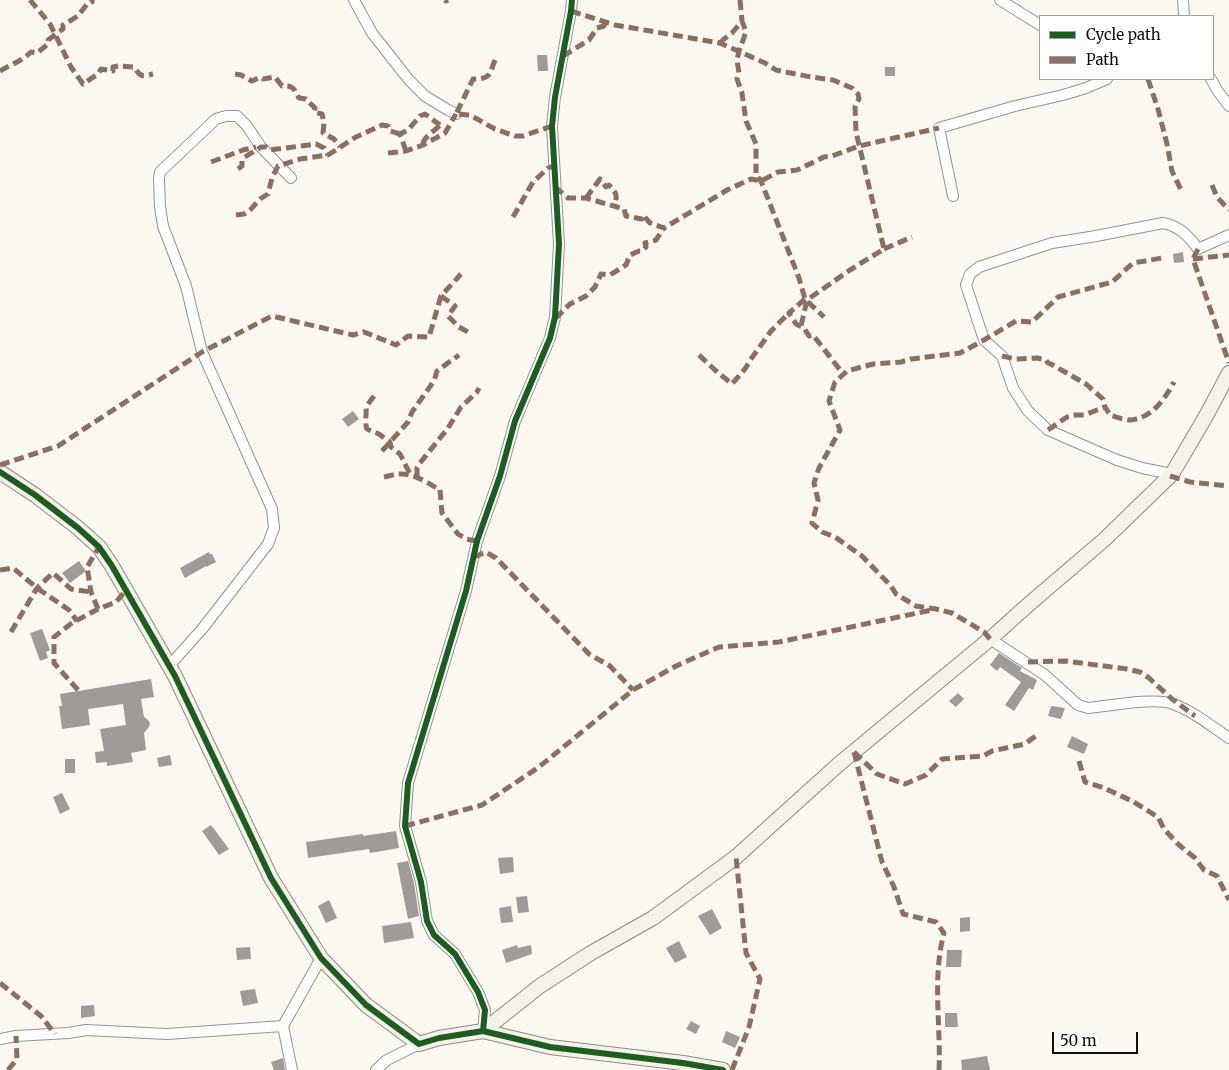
<!DOCTYPE html>
<style>
body{margin:0}
#map{position:relative;width:1229px;height:1070px;overflow:hidden;background:#fbf8f2;font-family:Merriweather,serif}
canvas{display:block}
.legend{position:absolute;left:1039px;top:15px;width:175px;height:65px;box-sizing:border-box;background:#fff;border:1px solid #9f9f9f;margin:0;padding:6px 9px;list-style:none;font-size:15px;color:#0e0e0e}
.legend li{display:flex;align-items:center;gap:10px;height:25px}
.legend b{width:25px;border:1px solid #9f9f9f}
.scale{position:absolute;left:1052px;top:1032px;width:86px;height:22px;box-sizing:border-box;border:2px solid #0e0e0e;border-top:0;padding-left:6px;font-size:15px;line-height:18px;white-space:nowrap;color:#0e0e0e;-webkit-text-stroke:4px #fff;paint-order:stroke}
</style>
<div id="map">
<canvas width="1229" height="1070"></canvas>
<ul class="legend">
<li><b style="height:6px;background:#1b5e20"></b>Cycle path</li>
<li><b style="height:6px;background:#8d6e63"></b>Path</li>
</ul>
<div class="scale">50 m</div>
</div>
<script>
const ctx = document.querySelector('canvas').getContext('2d');
ctx.lineJoin = 'round';
function fillPath(path, color) { ctx.fillStyle = color; ctx.fill(path, 'evenodd'); }
function strokePath(path, color, width, dash) { ctx.strokeStyle = color; ctx.lineWidth = width; ctx.lineCap = dash ? 'butt' : 'round'; ctx.setLineDash(dash || []); ctx.stroke(path); }
fillPath(new Path2D(`
 M 537,55 L 547,55 L 548,71 L 538,71 Z
 M 885,67 L 895,67 L 895,76 L 885,76 Z
 M 1183,252 L 1184,262 L 1174,263 L 1173,254 Z
 M 353,411 L 359,419 L 348,427 L 342,419 Z
 M 209,552 L 210,554 L 212,554 L 216,562 L 206,567 L 206,566 L 185,578 L 180,568 Z
 M 79,561 L 86,571 L 70,583 L 62,573 Z
 M 42,629 L 50,650 L 46,652 L 48,658 L 40,661 L 30,633 Z
 M 999,653 L 1022,668 L 1020,671 L 1037,680 L 1033,690 L 1029,688 L 1014,711 L 1005,705 L 1021,682 L 1000,667 L 997,671 L 990,665 Z
 M 151,679 L 154,697 L 141,699 L 144,717 L 148,720 L 150,723 L 149,727 L 144,733 L 146,750 L 131,753 L 133,762 L 107,766 L 107,762 L 96,763 L 95,752 L 104,751 L 100,729 L 126,725 L 123,704 L 88,709 L 90,725 L 62,729 L 59,706 L 62,706 L 60,694 Z
 M 958,693 L 964,699 L 956,707 L 949,701 Z
 M 1051,706 L 1065,708 L 1061,719 L 1048,716 Z
 M 1072,736 L 1088,744 L 1084,754 L 1067,747 Z
 M 170,755 L 172,765 L 159,767 L 157,758 Z
 M 65,759 L 75,759 L 75,773 L 65,773 Z
 M 62,793 L 70,809 L 60,814 L 53,797 Z
 M 211,825 L 229,849 L 219,855 L 202,831 Z
 M 396,831 L 399,848 L 370,853 L 369,849 L 308,858 L 306,842 L 363,834 L 363,836 Z
 M 513,857 L 514,872 L 500,874 L 498,858 Z
 M 408,861 L 414,883 L 419,916 L 408,919 L 397,863 Z
 M 527,896 L 529,912 L 518,913 L 516,897 Z
 M 329,900 L 337,918 L 326,923 L 318,906 Z
 M 511,906 L 513,922 L 501,923 L 499,908 Z
 M 712,909 L 722,928 L 710,935 L 698,916 Z
 M 970,917 L 970,931 L 960,932 L 960,918 Z
 M 411,922 L 414,938 L 384,943 L 382,926 Z
 M 679,941 L 687,957 L 675,963 L 666,948 Z
 M 517,945 L 518,948 L 531,945 L 532,954 L 506,963 L 502,950 Z
 M 250,947 L 251,959 L 237,960 L 236,948 Z
 M 947,950 L 962,950 L 961,967 L 946,967 Z
 M 255,989 L 258,1003 L 243,1006 L 240,991 Z
 M 94,1005 L 95,1016 L 81,1018 L 81,1006 Z
 M 945,1013 L 957,1013 L 958,1027 L 945,1027 Z
 M 691,1021 L 700,1026 L 696,1034 L 686,1029 Z
 M 726,1031 L 740,1037 L 735,1048 L 722,1042 Z
 M 987,1056 L 990,1070 L 962,1070 L 961,1060 Z
 M 283,1058 L 285,1070 L 274,1070 L 271,1062 Z`), '#9e9b98');
const street = new Path2D(`
 M 354,0 L 372,33 L 409,80 L 425,96 L 448,110 L 456,114
 M 1000,0 L 1040,25
 M 1183,0 L 1184,16
 M 1211,79 L 1217,90 L 1229,106
 M 953,196 L 939,128 L 1015,106 L 1063,95 L 1086,88 L 1107,79
 M 1172,474 L 1142,468 L 1117,460 L 1048,430 L 1028,411 L 1013,388 L 1002,356 L 984,340 L 966,285 L 970,274 L 979,267 L 1052,243 L 1096,236 L 1163,223 C 1179,226 1189,236 1198,249 L 1229,235
 M 990,639 L 1045,675 L 1078,705 L 1088,708 C 1108,706 1156,697 1173,704 C 1193,711 1211,726 1229,738
 M 169,666 L 203,628 L 268,544 L 274,528 L 272,509 L 202,352 L 186,286 L 163,226 L 160,207 L 159,179 L 160,172 L 216,119 L 226,116 L 237,116 L 247,126 L 261,147 L 291,178
 M 483,1031 L 485,1010 L 478,992 L 455,954 L 434,935 L 427,921 L 421,882 L 405,826 L 408,783 L 466,591 L 477,541 L 500,476 L 515,421 L 550,338 L 555,317 L 559,244 L 552,126 L 555,97 L 571,11 L 572,0
 M 0,1039 L 16,1036 L 68,1033 L 86,1030 L 167,1034 L 283,1026
 M 292,1070 L 283,1026 L 321,958
 M 376,1070 L 387,1060 L 419,1044`);
const secondary = new Path2D(`
 M 0,472 L 35,495 L 78,528 L 99,547 L 112,566 L 175,676 L 271,878 L 321,958 L 366,1005 L 419,1044 L 439,1038 L 483,1031 L 550,1047 L 683,1063 L 723,1070
 M 483,1031 L 540,986 L 591,953 L 653,918 L 736,857 L 839,764 L 990,639 L 1028,605 L 1105,539 L 1172,474 L 1206,416 L 1229,373`);
strokePath(street, '#959391', 12);
strokePath(secondary, '#8b8a87', 16);
strokePath(street, '#fefefd', 10);
strokePath(secondary, '#f5f2ea', 14);
strokePath(new Path2D(`
 M 30,0 L 50,24 L 71,67 L 83,84 L 98,74 L 101,69 L 113,71 L 113,67 L 118,66 L 134,67 C 141,77 141,77 153,74
 M 445,0 L 446,1 L 448,0
 M 740,0 L 742,21
 M 571,11 L 615,25 L 720,43 L 765,63 L 776,70 L 811,77 L 833,80 L 852,88 L 858,94 L 859,99 L 855,106 L 856,132 L 884,249 L 850,270 L 807,300 L 801,326
 M 720,43 L 724,39 L 732,33 L 742,21 L 746,32 L 739,51 L 737,60 L 739,73 L 737,79 L 742,93 L 746,121 L 756,144 L 756,173
 M 563,56 L 589,40 L 597,28 L 604,26 L 605,22
 M 495,60 C 489,75 491,79 473,79 L 456,114 L 470,115 L 495,129 L 515,136 L 523,136 L 552,126
 M 0,71 C 10,65 22,61 31,52 L 37,53 L 48,44 L 48,40 L 63,29 L 63,25 L 78,16 L 87,4 L 92,2 L 92,0
 M 235,74 L 241,75 L 252,81 L 260,77 L 263,79 L 275,77 L 282,86 C 294,85 294,89 299,98 L 306,99 L 315,108 L 314,112 L 322,114 L 324,123 L 323,133 L 334,139 L 340,147
 M 1148,79 L 1158,109 L 1167,144 L 1172,171 L 1182,192
 M 423,144 C 424,136 435,131 440,125 L 444,126
 M 406,151 L 400,134 L 408,130 L 420,116 L 425,114 L 440,125
 M 388,153 L 406,151 L 423,145 L 445,133 L 456,114
 M 211,162 L 243,150 L 256,147
 M 238,169 L 242,166 L 242,161 L 245,157 L 261,147 L 266,147 L 270,150 L 316,144 L 324,148 L 328,155
 M 758,177 L 761,181 L 799,278 L 805,299 L 824,317
 M 1212,185 L 1217,197 L 1229,210
 M 555,187 L 568,198 L 586,198 L 624,209 L 626,216 L 642,219 L 643,215 L 650,223 L 664,228 L 727,190 L 751,179 L 761,181 L 778,172 L 797,170 L 824,157 L 832,156 L 859,146 L 939,128
 M 586,198 L 600,179 L 606,187 L 609,185 C 617,194 618,194 614,206
 M 236,215 L 244,214 L 251,209 L 260,199 L 268,194 L 272,178 L 278,166 L 300,159 L 328,155 L 356,137 L 382,125 L 388,126 L 390,131 L 400,134
 M 513,217 L 533,182 L 548,168 L 554,166
 M 884,249 L 912,237
 M 1198,249 L 1193,259 L 1229,363
 M 1193,259 L 1229,255
 M 441,296 L 455,306 L 448,316 L 459,327 L 468,332
 M 805,299 L 789,313 L 796,324 L 804,328 L 809,336 L 813,335 L 844,375
 M 555,317 L 557,317 L 570,304 L 586,296 L 595,287 L 601,274 L 610,275 L 626,265 L 630,255 L 639,251 L 642,251 L 646,247 L 645,243 L 656,240 L 664,228
 M 699,355 L 715,370 L 732,384 L 745,369 L 751,359 L 771,331 L 789,313
 M 1002,356 L 1016,359 L 1037,358 L 1046,360 L 1048,363 L 1051,364 L 1086,384 L 1103,399 L 1105,407
 M 374,396 L 366,407 C 367,415 364,421 367,429 L 379,434 L 390,442 L 391,447 L 400,454 L 411,476
 M 1048,430 L 1067,417 L 1076,415 L 1084,415 L 1105,407 L 1110,415 C 1116,417 1124,420 1130,420 C 1151,419 1165,399 1174,382
 M 382,451 L 408,422 L 412,412 L 434,381 L 437,371 L 459,355
 M 0,465 L 58,446 L 202,352 L 272,316 L 353,335 L 364,332 L 396,345 L 408,336 L 429,337 L 441,296 L 461,274
 M 1170,476 L 1190,482 L 1229,486
 M 384,477 C 389,476 395,474 399,474 C 414,473 428,483 440,490 L 442,513 L 458,534 L 466,539 L 477,541
 M 417,477 L 417,468 L 420,463 L 448,428 L 461,407 L 477,392 L 479,388
 M 474,557 L 486,552 L 496,558 L 589,654 L 610,666 L 633,690
 M 0,570 L 13,568 L 37,588 L 69,610 L 77,621
 M 98,609 L 91,592 L 87,567 L 99,547
 M 11,632 L 37,588 L 53,573 L 71,589 L 91,592
 M 990,639 L 984,632 L 952,613 L 936,609 L 916,606 L 896,594 L 891,586 L 862,556 L 835,537 L 822,532 L 812,523 L 818,500 L 814,483 L 819,468 L 840,430 L 829,401 L 835,382 L 847,371 L 873,364 L 901,362 L 911,359 L 960,353 L 984,340 L 1016,321 L 1032,322 L 1058,297 L 1112,282 L 1133,263 L 1162,258
 M 1028,662 L 1066,661 L 1127,669 L 1140,672 L 1149,678 L 1172,699 L 1195,716
 M 78,690 L 54,663 L 54,637 L 72,623 L 98,609 L 116,602 L 126,590
 M 854,752 L 882,862 L 894,887 L 903,914 L 936,922 L 944,933 C 932,978 941,1025 939,1070
 M 854,752 L 877,774 L 905,784 L 926,775 L 942,759 L 983,756 L 992,751 L 1025,744 L 1037,735
 M 1079,761 L 1085,782 L 1104,788 L 1132,801 L 1158,817 L 1164,829 L 1179,845 L 1195,858 L 1204,870 L 1217,876 L 1229,900
 M 405,826 L 482,805 L 539,767 L 633,690 L 676,666 L 719,647 L 779,642 L 932,610
 M 0,983 L 41,1016 L 55,1034
 M 8,1070 L 17,1059 L 16,1036
 M 732,1070 L 749,1027 L 760,979 L 746,953 L 736,857`), '#8d6e63', 5, [10, 5]);
strokePath(new Path2D(`
 M 0,472 L 35,495 L 78,528 L 99,547 L 112,566 L 175,676 L 271,878 L 321,958 L 366,1005 L 419,1044 L 439,1038 L 483,1031 L 550,1047 L 683,1063 L 723,1070
 M 483,1031 L 485,1010 L 478,992 L 455,954 L 434,935 L 427,921 L 421,882 L 405,826 L 408,783 L 466,591 L 477,541 L 500,476 L 515,421 L 550,338 L 555,317 L 559,244 L 552,126 L 555,97 L 571,11 L 572,0`), '#1b5e20', 6);
</script>
